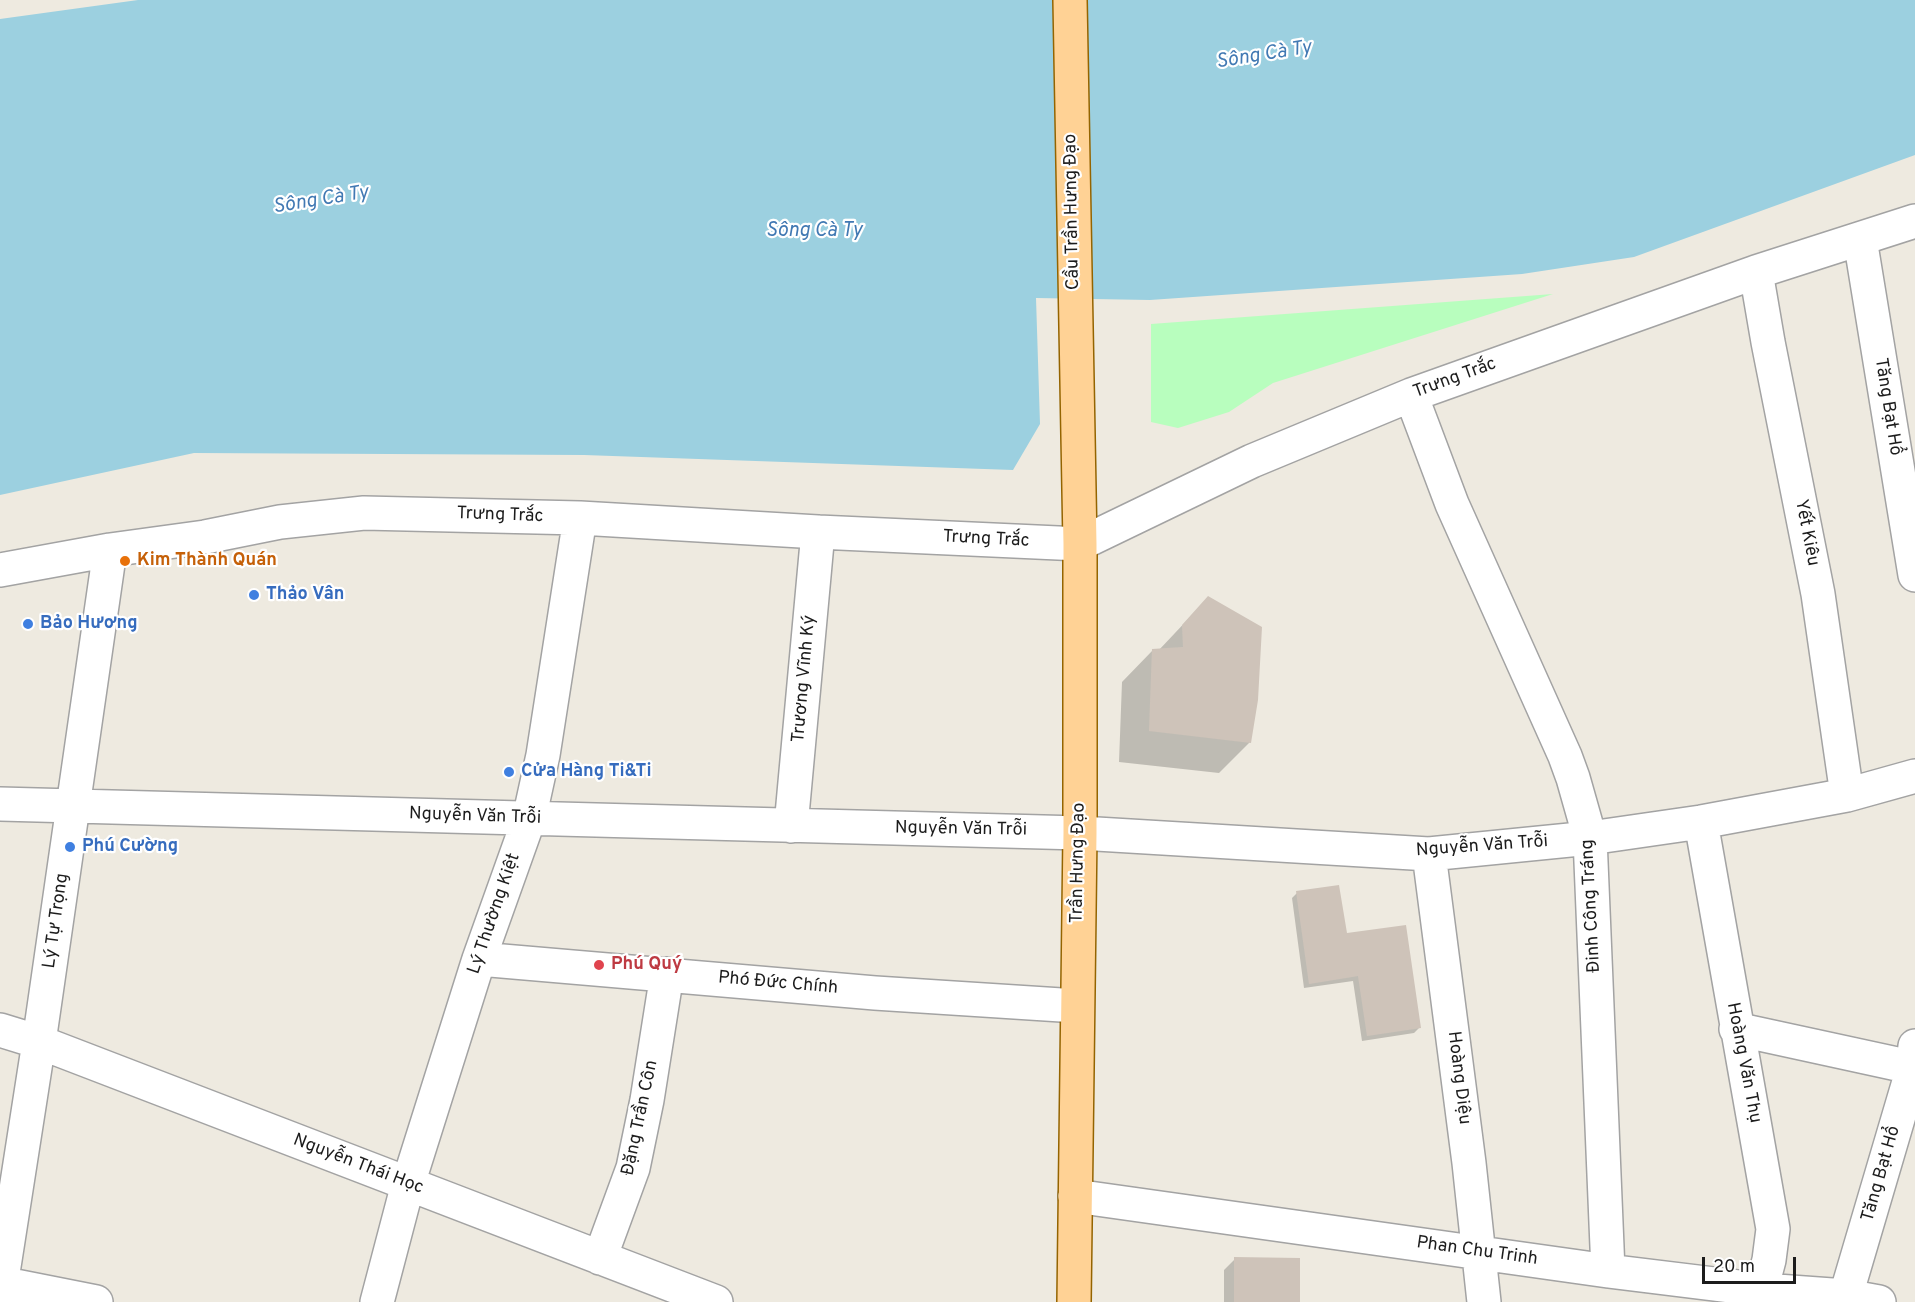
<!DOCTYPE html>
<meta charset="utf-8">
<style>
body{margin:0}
#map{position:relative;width:1915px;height:1302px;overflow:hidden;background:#eeeae0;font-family:Overpass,sans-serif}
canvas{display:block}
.scale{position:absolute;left:1702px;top:1257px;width:94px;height:27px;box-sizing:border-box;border:3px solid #1c1c1c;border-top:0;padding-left:8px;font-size:18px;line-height:21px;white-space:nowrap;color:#1c1c1c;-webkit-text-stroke:4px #fff;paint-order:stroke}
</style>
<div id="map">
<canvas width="1915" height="1302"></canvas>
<div class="scale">20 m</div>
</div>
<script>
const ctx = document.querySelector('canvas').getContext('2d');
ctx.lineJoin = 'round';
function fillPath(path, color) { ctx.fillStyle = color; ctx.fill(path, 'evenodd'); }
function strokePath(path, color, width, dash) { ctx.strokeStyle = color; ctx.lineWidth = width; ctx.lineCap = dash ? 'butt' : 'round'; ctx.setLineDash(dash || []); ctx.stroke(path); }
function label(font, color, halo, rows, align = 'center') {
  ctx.font = font + ' Overpass,sans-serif'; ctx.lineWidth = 4.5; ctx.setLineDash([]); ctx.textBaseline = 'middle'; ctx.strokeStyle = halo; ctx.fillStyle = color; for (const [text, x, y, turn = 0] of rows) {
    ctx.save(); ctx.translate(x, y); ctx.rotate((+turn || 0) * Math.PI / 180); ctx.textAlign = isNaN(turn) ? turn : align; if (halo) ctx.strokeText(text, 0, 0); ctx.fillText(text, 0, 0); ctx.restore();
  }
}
fillPath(new Path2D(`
 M 1553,294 L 1273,383 L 1229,412 L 1178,428 L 1151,422 L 1151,324 Z`), '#b8febe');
fillPath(new Path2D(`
 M 138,0 L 1915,0 L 1915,155 L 1634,257 L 1522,274 L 1150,300 L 1036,298 L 1040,424 L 1013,470 L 584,455 L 194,453 L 0,495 L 0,19 Z`), '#9cd0e0');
fillPath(new Path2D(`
 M 1208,598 L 1250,742 L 1219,773 L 1119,762 L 1122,682 L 1152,651 L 1158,651 Z
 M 1297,893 L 1345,935 L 1419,1028 L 1414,1033 L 1362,1041 L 1353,981 L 1304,988 L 1292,898 Z
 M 1235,1259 L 1298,1302 L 1224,1302 L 1224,1270 Z`), '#0003');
fillPath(new Path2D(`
 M 1208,596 L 1262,627 L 1258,700 L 1251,743 L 1149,731 L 1152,649 L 1183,647 L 1182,625 Z
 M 1339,885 L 1347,933 L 1406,925 L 1421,1028 L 1367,1036 L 1358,976 L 1309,984 L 1296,891 Z
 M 1234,1257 L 1300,1258 L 1300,1302 L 1234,1302 Z`), '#cec3b9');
const minor = new Path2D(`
 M 1860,239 L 1915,575
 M 1756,272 L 1768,342 L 1818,594 L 1847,795
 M 1411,395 L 1452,504 L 1565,756 L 1573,778 L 1590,838 L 1608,1271
 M 0,570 L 110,550 L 205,537 L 280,522 L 364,513 L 580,518 L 818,532 L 1080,544 L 1252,461 L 1411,395 L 1756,272 L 1915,221
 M 0,804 L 1080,833 L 1429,854 L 1590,838 L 1701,822 L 1847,795 L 1915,776
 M 1701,822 L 1773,1229 L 1769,1260 L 1758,1302
 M 791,826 L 818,532
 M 1429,854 L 1469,1163 L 1484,1302
 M 479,959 L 875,993 L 1077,1006
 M 1736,1029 L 1915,1068
 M 0,1030 L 39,1042 L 716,1302
 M 1075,1196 L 1608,1271 L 1763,1290 L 1846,1296 L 1879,1302
 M 600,1258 L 633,1168 L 647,1100 L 667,974
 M 0,1283 L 96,1302
 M 0,1292 L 39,1042 L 110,550
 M 377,1302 L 408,1184 L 479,959 L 529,819 L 543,755 L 580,518
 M 1844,1302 L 1913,1068 L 1915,1046`);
const major = new Path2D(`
 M 1070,0 L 1080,544 L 1080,833 L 1074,1302`);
strokePath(minor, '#a3a3a3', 36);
strokePath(major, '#946400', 36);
strokePath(minor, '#fff', 33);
strokePath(major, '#ffd295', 33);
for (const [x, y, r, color] of [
 [125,561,6,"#e8710a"],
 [254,595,6,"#3f7fe0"],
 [28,624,6,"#3f7fe0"],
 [509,772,6,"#3f7fe0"],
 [70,847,6,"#3f7fe0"],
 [599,965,6,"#e0444e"]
]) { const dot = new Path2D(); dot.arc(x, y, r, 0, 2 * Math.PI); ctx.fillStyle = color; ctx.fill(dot); strokePath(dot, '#fff', 2); }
label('18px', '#1c1c1c', '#fff', [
 ["Cầu Trần Hưng Đạo",1073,212,-91],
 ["Trưng Trắc",1455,379,-20],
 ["Tăng Bạt Hổ",1887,407,81],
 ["Trưng Trắc",500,516,2],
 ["Yết Kiêu",1806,533,79],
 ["Trưng Trắc",986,540,3],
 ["Trương Vĩnh Ký",805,679,-85],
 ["Nguyễn Văn Trỗi",475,817,2],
 ["Nguyễn Văn Trỗi",961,830,1],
 ["Nguyễn Văn Trỗi",1482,847,-4],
 ["Trần Hưng Đạo",1079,863,-89],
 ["Đinh Công Tráng",1592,906,-93],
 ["Lý Thường Kiệt",495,914,-71],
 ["Lý Tự Trọng",57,921,-82],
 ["Phó Đức Chính",778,984,5],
 ["Hoàng Văn Thụ",1743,1063,79],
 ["Hoàng Diệu",1458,1078,83],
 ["Đặng Trần Côn",641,1118,-78],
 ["Nguyễn Thái Học",358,1165,21],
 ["Tăng Bạt Hổ",1882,1174,-74],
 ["Phan Chu Trinh",1477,1252,8]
]);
label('bold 18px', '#c56008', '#fff', [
 ["Kim Thành Quán",137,561]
], 'left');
label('bold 18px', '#366cbe', '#fff', [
 ["Thảo Vân",266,595],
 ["Bảo Hương",40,624],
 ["Cửa Hàng Ti&Ti",521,772],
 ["Phú Cường",82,847]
], 'left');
label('bold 18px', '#be3a42', '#fff', [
 ["Phú Quý",611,965]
], 'left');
label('italic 20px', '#4179b3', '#fff', [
 ["Sông Cà Ty",1264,56,-9],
 ["Sông Cà Ty",321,201,-9],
 ["Sông Cà Ty",814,232]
]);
</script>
